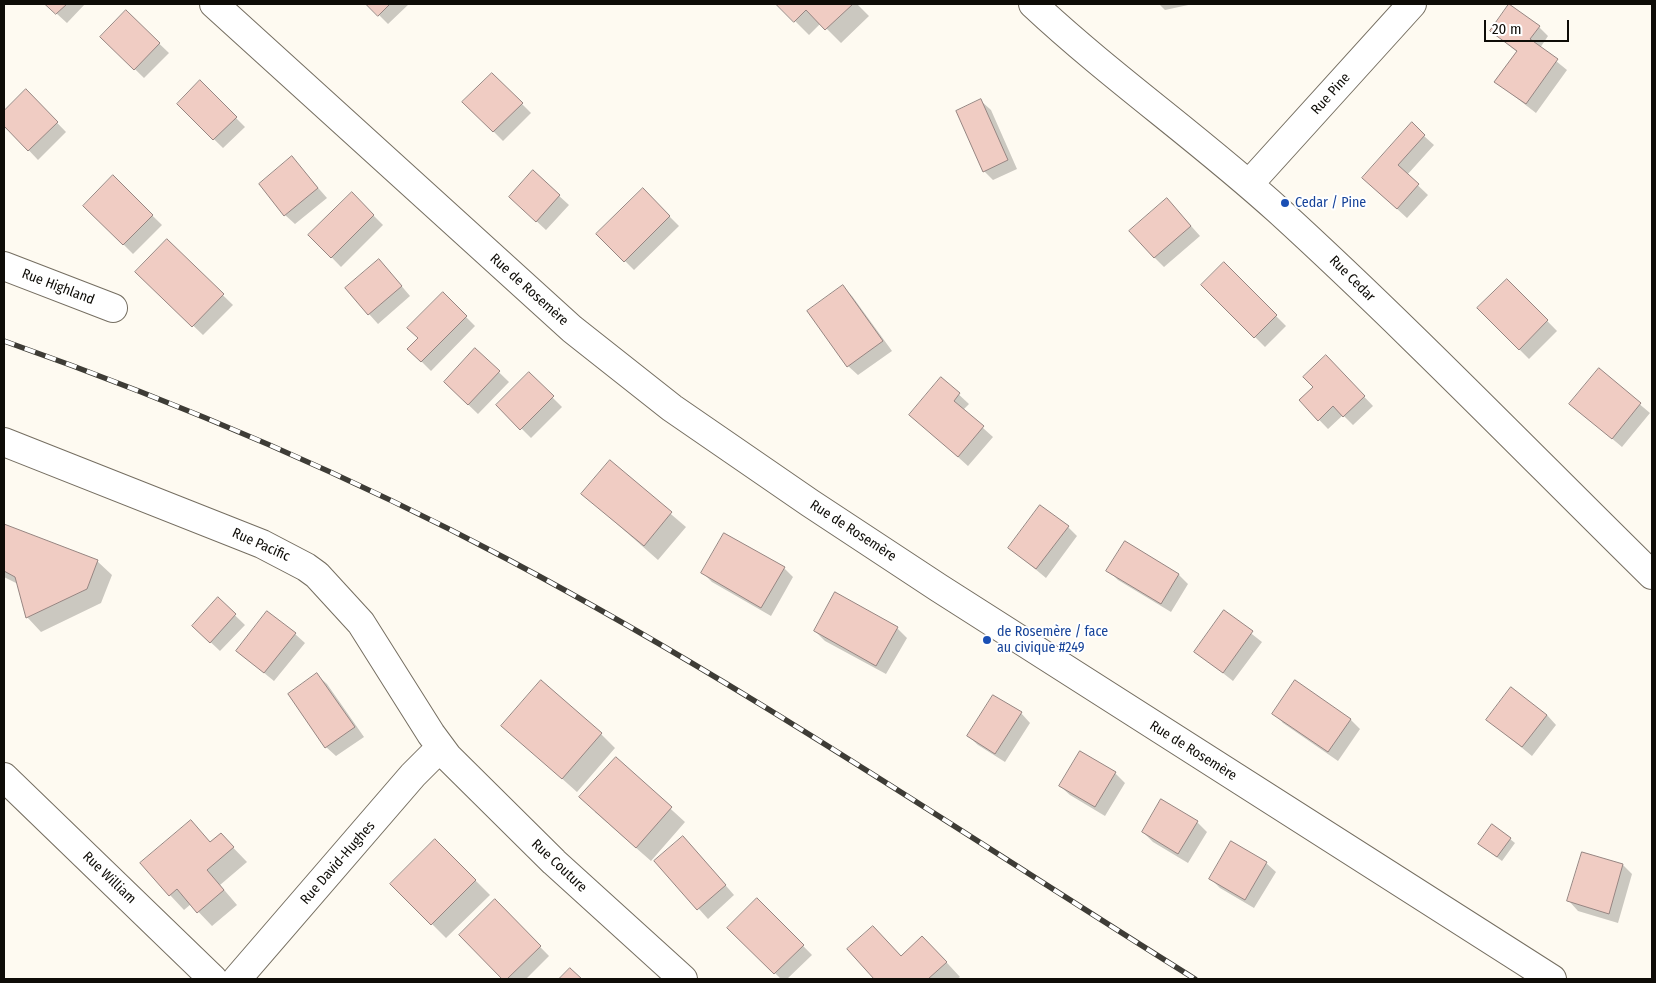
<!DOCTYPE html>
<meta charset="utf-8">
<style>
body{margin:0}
#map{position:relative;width:1656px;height:983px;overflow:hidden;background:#fefaf1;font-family:"Fira Sans Condensed",sans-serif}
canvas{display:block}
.frame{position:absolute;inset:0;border:5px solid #0e0c07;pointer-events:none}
.scale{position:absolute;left:1484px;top:20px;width:85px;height:22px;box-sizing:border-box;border:2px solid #0e0c07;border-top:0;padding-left:6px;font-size:15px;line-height:18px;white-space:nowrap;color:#0e0c07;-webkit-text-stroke:4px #fff;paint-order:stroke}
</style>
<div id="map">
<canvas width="1656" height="983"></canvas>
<div class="frame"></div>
<div class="scale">20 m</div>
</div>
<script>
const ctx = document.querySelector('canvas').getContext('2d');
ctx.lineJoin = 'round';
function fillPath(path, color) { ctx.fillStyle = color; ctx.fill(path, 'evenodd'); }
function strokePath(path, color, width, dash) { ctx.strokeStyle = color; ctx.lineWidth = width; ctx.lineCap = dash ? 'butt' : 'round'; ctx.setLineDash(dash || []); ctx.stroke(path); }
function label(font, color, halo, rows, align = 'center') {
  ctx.font = font + ' "Fira Sans Condensed",sans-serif'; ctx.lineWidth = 4; ctx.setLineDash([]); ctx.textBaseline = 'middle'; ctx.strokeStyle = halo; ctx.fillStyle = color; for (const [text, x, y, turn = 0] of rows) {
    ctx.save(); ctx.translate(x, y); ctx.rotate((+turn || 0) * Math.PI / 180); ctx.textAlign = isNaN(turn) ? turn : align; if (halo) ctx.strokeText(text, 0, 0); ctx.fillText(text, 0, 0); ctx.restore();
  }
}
fillPath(new Path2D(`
 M 46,4 L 85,4 L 67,23 Z
 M 368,4 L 409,4 L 388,24 Z
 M 778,4 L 857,4 L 869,16 L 841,43 L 821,23 L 809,35 Z
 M 1159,4 L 1193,4 L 1165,10 Z
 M 126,12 L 169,53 L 144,78 L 102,37 Z
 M 1539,27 L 1548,36 L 1540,48 L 1567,70 L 1536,113 L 1496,82 L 1517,52 L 1491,31 Z
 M 492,74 L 531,113 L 503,141 L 464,102 Z
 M 200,82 L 245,127 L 223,148 L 178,104 Z
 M 26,91 L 66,132 L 38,160 L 4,124 L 4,112 Z
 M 981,101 L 991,110 L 1017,169 L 993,180 L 984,171 Z
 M 1424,136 L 1434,145 L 1407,175 L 1428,195 L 1407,218 L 1373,187 Z
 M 292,158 L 327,198 L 295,224 L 285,215 Z
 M 533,172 L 569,205 L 546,230 L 520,206 Z
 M 113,177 L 162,225 L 133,254 L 85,206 Z
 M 643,190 L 679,226 L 634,270 L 598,234 Z
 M 352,194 L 383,225 L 341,267 L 310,235 Z
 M 1176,209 L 1200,236 L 1164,267 L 1154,257 Z
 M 167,241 L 233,305 L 203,335 L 137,272 Z
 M 1224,264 L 1286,326 L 1265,347 L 1203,285 Z
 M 388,270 L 410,296 L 378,324 L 369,314 Z
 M 1507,280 L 1557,331 L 1529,359 L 1478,308 Z
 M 843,287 L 852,296 L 892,351 L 858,375 L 848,366 Z
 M 443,294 L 475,326 L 431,371 L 409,349 L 419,338 Z
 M 476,350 L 509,382 L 478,414 L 455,392 Z
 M 1335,366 L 1373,406 L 1353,425 L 1343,415 L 1328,429 L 1300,400 Z
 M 1599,370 L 1650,413 L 1622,447 L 1571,404 Z
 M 529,374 L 562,407 L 531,438 L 498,405 Z
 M 942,379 L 969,404 L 963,410 L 993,437 L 968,466 L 911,415 Z
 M 610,462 L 686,527 L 658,560 L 583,494 Z
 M 4,525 L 97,561 L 112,575 L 101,603 L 41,632 L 27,617 L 18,584 L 4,577 Z
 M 1068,527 L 1077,536 L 1046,578 L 1010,548 Z
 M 1125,542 L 1179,575 L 1188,584 L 1171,612 L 1118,580 L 1108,570 Z
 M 784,568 L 793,577 L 771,616 L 712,582 L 702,572 Z
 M 218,599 L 245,625 L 220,651 L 203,635 Z
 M 1224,612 L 1262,642 L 1233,681 L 1195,651 Z
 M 897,628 L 907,638 L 886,674 L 825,641 L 815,631 Z
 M 295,634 L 305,643 L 274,681 L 237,651 Z
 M 317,675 L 327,684 L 364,737 L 336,756 L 326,747 Z
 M 1296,682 L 1351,720 L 1360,729 L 1338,761 L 1283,723 L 1274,713 Z
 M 1021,713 L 1030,723 L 1005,762 L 978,745 L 968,736 Z
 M 1547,715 L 1556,725 L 1532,756 L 1488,720 Z
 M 503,726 L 601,734 L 615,748 L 577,792 Z
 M 1080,753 L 1115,773 L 1125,783 L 1105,816 L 1070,795 L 1060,786 Z
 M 616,759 L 685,822 L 651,861 L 595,812 Z
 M 190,821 L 211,843 L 221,835 L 247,862 L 220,885 L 237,905 L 212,926 L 191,904 L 184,910 L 170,895 Z
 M 1197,822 L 1207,832 L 1188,863 L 1153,842 L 1143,832 Z
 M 1510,839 L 1515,843 L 1502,861 L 1484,848 Z
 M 435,840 L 490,895 L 446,938 L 392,884 Z
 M 692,847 L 734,895 L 708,919 L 656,861 Z
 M 1583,853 L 1623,865 L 1632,874 L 1618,923 L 1578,911 L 1569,901 Z
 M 1266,863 L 1276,872 L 1254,908 L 1220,888 L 1211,879 Z
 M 757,899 L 812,955 L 787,979 L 781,979 L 729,928 Z
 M 495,901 L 549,956 L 526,979 L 503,979 L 460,935 Z
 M 849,949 L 901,957 L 937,952 L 960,977 L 957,979 L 876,979 Z`), '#0003');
const building = new Path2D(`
 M 45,4 L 67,4 L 56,14 Z
 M 366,4 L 390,4 L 378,16 Z
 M 776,4 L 853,4 L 825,30 L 806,10 L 794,22 Z
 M 1509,4 L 1540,26 L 1530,39 L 1558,59 L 1526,104 L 1494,82 L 1517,51 L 1490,31 Z
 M 126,10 L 160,43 L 134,70 L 100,37 Z
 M 492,73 L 523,103 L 493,132 L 462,102 Z
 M 200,80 L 237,117 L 213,140 L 177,104 Z
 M 26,89 L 58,122 L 28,151 L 4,126 L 4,111 Z
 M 981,99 L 1008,160 L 983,172 L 956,111 Z
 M 1412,122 L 1425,135 L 1398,165 L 1419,184 L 1397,209 L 1362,178 Z
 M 292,156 L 318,188 L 284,216 L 259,184 Z
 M 533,170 L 560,195 L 536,222 L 509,197 Z
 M 113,175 L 153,215 L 123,245 L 83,206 Z
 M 643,188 L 670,216 L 624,262 L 596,234 Z
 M 352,192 L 374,215 L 331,258 L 308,235 Z
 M 1167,198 L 1191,226 L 1154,258 L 1129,231 Z
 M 167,239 L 224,294 L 192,327 L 135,272 Z
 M 379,259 L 402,286 L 368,315 L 345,288 Z
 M 1224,262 L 1277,315 L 1254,338 L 1201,285 Z
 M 1507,279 L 1548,320 L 1519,350 L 1477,308 Z
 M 843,285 L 883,341 L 847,367 L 807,311 Z
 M 443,292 L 467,316 L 421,362 L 407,349 L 418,338 L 407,328 Z
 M 475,348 L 500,371 L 468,405 L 444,382 Z
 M 1326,355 L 1365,396 L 1343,417 L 1333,406 L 1318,421 L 1299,400 L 1313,387 L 1303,377 Z
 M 1599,368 L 1641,403 L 1612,439 L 1569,404 Z
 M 529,372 L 554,396 L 520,430 L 496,405 Z
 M 941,377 L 960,393 L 954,401 L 984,426 L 958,457 L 909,415 Z
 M 610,460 L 672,512 L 644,546 L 581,494 Z
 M 1040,505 L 1069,526 L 1036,569 L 1008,548 Z
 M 4,524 L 98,560 L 87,589 L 26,618 L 15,577 L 4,571 Z
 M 724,533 L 785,567 L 761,608 L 701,573 Z
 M 1125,541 L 1179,574 L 1161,604 L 1106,571 Z
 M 835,592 L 898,627 L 876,666 L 814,631 Z
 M 218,597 L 236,614 L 210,643 L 192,626 Z
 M 1224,610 L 1253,631 L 1223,673 L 1194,652 Z
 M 267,611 L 296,633 L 264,673 L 236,651 Z
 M 317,673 L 355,727 L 325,748 L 288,694 Z
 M 541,680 L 602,733 L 562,779 L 501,726 Z
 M 1295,680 L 1351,719 L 1328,752 L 1272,714 Z
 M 1511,687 L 1547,715 L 1522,747 L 1486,720 Z
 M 993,695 L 1022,712 L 995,754 L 967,736 Z
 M 1080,751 L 1116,772 L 1095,807 L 1059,786 Z
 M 616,757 L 672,807 L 636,848 L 579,797 Z
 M 1161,799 L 1198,821 L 1178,854 L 1142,832 Z
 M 191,820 L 210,842 L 221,833 L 234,847 L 207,870 L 224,890 L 197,913 L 177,889 L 169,896 L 140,863 Z
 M 1492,824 L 1511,838 L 1497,857 L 1478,844 Z
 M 683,836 L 726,885 L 697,910 L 654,861 Z
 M 435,839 L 476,880 L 431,925 L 390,884 Z
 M 1231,841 L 1267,862 L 1245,900 L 1209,879 Z
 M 1582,852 L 1623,864 L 1609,914 L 1567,901 Z
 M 757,898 L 804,945 L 774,974 L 727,928 Z
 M 495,899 L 541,946 L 507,979 L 502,979 L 459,935 Z
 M 873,926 L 901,956 L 922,936 L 947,962 L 928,979 L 874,979 L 847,949 Z
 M 570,968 L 582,979 L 559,979 Z`);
fillPath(building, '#f0ccc3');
strokePath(building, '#968581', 1);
const minor = new Path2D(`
 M 214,4 L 572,329 L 672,408 L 810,503 L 939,588 L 1552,979
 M 1033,4 C 1111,77 1200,139 1279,211 C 1407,328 1529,454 1652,575
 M 1249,184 L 1412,4
 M 4,266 L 113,308
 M 4,442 L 262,544 L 306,567 L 317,575 L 361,623 L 431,734 L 448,757 L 554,862 L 683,979
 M 4,777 L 213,979
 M 237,979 L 413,775 L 440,748`);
strokePath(minor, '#756e61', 30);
strokePath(minor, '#fff', 28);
const rail = new Path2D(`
 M 4,341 C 177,402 347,474 509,560 C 745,685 969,838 1195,979`);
strokePath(rail, '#3e3c36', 5.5);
strokePath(rail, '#fff', 4, [11]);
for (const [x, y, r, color] of [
 [1285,203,5,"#1a4fb4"],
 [987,640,5,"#1a4fb4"]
]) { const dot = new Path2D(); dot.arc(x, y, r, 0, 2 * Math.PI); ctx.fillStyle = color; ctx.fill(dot); strokePath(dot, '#fff', 2); }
label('14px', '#0e0c07', '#fff', [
 ["Rue Pine",1331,94,-48],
 ["Rue Cedar",1352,279,45],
 ["Rue Highland",58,287,21],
 ["Rue de Rosemère",529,290,42],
 ["Rue de Rosemère",853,531,33],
 ["Rue Pacific",261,545,24],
 ["Rue de Rosemère",1193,751,32],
 ["Rue David-Hughes",338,863,-49],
 ["Rue Couture",559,866,43],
 ["Rue William",109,878,44]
]);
label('14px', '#164399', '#fff', [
 ["Cedar / Pine",1295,203],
 ["de Rosemère / face",997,632],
 ["au civique #249",997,648]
], 'left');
</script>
